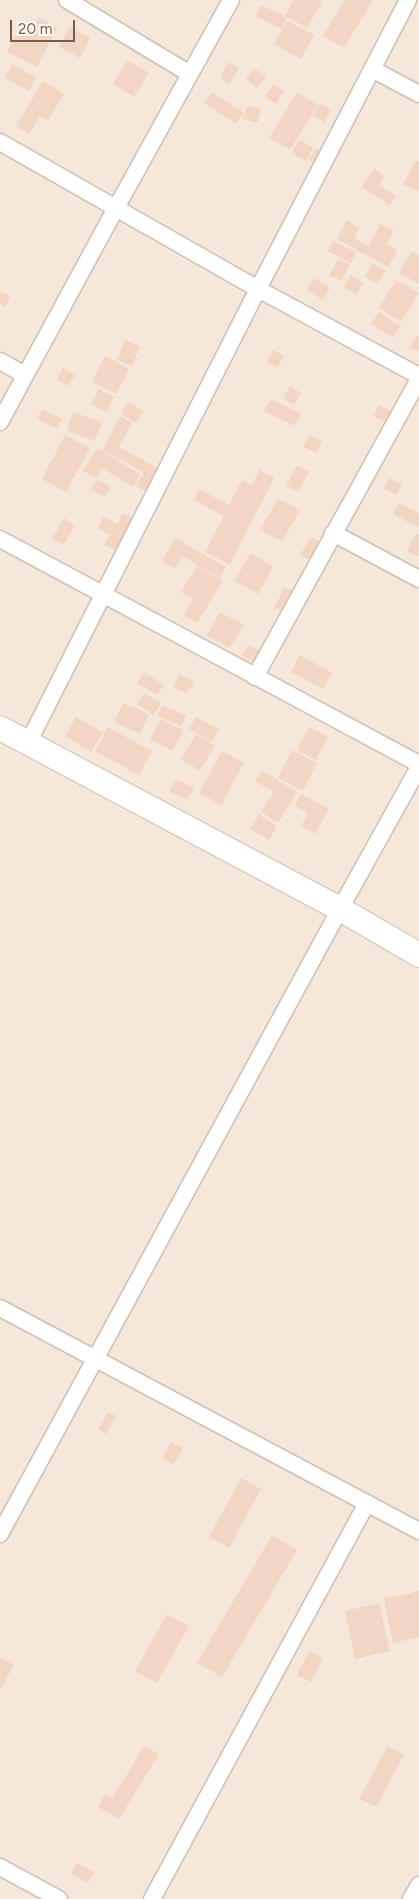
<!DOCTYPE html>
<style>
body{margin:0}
#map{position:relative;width:419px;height:1899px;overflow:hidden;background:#fdf6ec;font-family:Figtree,sans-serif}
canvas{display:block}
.scale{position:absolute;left:10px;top:20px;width:65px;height:22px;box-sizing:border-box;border:2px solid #7a5c4d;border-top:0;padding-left:6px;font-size:15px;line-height:18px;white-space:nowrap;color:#7a5c4d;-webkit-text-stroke:4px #fffaf3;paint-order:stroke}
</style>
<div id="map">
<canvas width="419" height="1899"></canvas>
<div class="scale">20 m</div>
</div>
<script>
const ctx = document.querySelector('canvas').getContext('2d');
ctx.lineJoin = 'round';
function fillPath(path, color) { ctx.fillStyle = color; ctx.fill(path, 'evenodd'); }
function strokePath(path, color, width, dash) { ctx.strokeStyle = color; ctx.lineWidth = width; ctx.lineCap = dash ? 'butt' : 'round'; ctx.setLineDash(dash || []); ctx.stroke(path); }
fillPath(new Path2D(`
 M 0,0 L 419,0 L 419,1899 L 0,1899 Z`), '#f5e8da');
fillPath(new Path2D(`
 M 293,0 L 318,0 L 322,2 L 307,28 L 287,17 L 282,29 L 255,16 L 261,5 L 285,16 Z
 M 345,0 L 373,0 L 344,48 L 323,36 Z
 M 39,18 L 57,28 L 37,67 L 7,52 L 20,26 L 32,32 Z
 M 287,21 L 314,35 L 301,59 L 274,44 Z
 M 69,27 L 90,38 L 80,58 L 59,47 Z
 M 127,60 L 149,73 L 134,97 L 113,84 Z
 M 228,62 L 239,68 L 230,84 L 220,78 Z
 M 12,64 L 36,77 L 29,91 L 5,78 Z
 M 254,68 L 266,77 L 257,88 L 246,79 Z
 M 43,81 L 64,94 L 48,121 L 40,116 L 29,134 L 16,126 Z
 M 273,84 L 284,91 L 276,104 L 265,97 Z
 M 212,92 L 244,113 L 236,124 L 204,103 Z
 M 297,92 L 318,105 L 290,150 L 269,138 Z
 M 320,103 L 331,109 L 325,122 L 313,116 Z
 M 247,106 L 261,109 L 257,123 L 243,119 Z
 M 299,139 L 313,148 L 306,161 L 292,153 Z
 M 316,148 L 326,154 L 319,166 L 309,160 Z
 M 416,160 L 419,162 L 419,192 L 403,184 Z
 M 374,169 L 384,176 L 379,185 L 396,196 L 390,205 L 362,187 Z
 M 347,220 L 360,228 L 354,238 L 369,246 L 380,224 L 394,231 L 387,244 L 398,250 L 388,267 L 337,239 Z
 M 333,241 L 356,252 L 351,263 L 328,251 Z
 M 412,251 L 419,256 L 419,284 L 399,273 Z
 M 339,258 L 350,265 L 341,281 L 329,275 Z
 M 373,263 L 386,271 L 377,284 L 365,276 Z
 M 351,275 L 363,283 L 356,295 L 344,287 Z
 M 314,278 L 330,288 L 323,300 L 307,290 Z
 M 396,280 L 419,293 L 401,322 L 379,308 Z
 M 0,291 L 10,296 L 5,307 L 0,304 Z
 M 379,312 L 400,326 L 393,338 L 371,324 Z
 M 417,335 L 419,337 L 419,352 L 410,347 Z
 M 125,340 L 140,346 L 132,366 L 117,360 Z
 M 273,350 L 284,356 L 278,367 L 267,362 Z
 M 105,356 L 129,369 L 116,394 L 92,382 Z
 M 63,368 L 75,375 L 68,386 L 57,379 Z
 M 290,386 L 301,393 L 294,405 L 283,398 Z
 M 99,389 L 114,397 L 107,412 L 91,404 Z
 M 271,399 L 301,414 L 294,426 L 264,411 Z
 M 128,402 L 144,411 L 136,423 L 121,414 Z
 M 379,405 L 391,411 L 386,422 L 373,416 Z
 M 42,409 L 62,419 L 57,429 L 37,419 Z
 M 73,412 L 102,422 L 95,441 L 67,431 Z
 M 120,416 L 132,423 L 119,447 L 159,469 L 147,492 L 136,486 L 144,472 L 102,450 Z
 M 65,435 L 90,448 L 66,492 L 42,479 Z
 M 309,435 L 322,441 L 316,453 L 303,447 Z
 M 97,448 L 140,474 L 133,487 L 102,468 L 96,478 L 83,471 Z
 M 297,465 L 309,472 L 298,492 L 286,486 Z
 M 259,470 L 274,478 L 230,565 L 205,552 L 224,516 L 194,500 L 199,489 L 229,505 L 242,480 L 252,485 Z
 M 389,478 L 402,484 L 397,495 L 384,489 Z
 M 98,479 L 111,487 L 104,497 L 91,489 Z
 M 278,498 L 300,510 L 282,542 L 260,530 Z
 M 399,503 L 419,513 L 419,528 L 393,514 Z
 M 123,513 L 134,518 L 117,551 L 104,545 L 110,535 L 98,528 L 103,517 L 117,524 Z
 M 64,518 L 75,525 L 64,545 L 52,539 Z
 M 416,533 L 419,535 L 419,557 L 407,551 Z
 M 311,537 L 320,542 L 310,560 L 300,555 Z
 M 175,538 L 226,567 L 220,578 L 182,556 L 175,569 L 162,561 Z
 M 250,553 L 273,566 L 258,594 L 235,581 Z
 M 197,566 L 223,581 L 197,623 L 184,615 L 193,599 L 181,592 Z
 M 284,587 L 294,591 L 285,611 L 275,607 Z
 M 220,612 L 244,625 L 230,648 L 207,636 Z
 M 248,645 L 264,653 L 258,664 L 242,656 Z
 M 300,655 L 332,673 L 323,689 L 291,672 Z
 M 144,672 L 164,685 L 157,695 L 137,683 Z
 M 180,674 L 194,682 L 186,694 L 173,686 Z
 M 144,693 L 161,703 L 154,715 L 137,704 Z
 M 123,703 L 149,714 L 140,734 L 114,722 Z
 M 162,705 L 186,715 L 181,726 L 157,716 Z
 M 76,717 L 103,733 L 91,752 L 65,736 Z
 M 196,717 L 219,729 L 212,742 L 189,729 Z
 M 161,719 L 183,730 L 173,751 L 150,740 Z
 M 108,727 L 152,751 L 139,775 L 95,751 Z
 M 309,727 L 328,737 L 316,760 L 297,750 Z
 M 196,734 L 215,746 L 200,771 L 181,759 Z
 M 292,750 L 317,763 L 303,791 L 278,778 Z
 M 222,751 L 244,763 L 221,805 L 199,793 Z
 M 262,770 L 297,792 L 278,823 L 261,812 L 274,792 L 255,781 Z
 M 176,779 L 194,788 L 187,800 L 169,791 Z
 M 301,794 L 329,809 L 315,834 L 301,826 L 308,813 L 295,806 Z
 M 259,814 L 277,826 L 269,840 L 250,829 Z
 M 108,1412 L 116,1416 L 106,1434 L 99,1429 Z
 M 171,1442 L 183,1448 L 174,1465 L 162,1458 Z
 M 241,1478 L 261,1489 L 229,1548 L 209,1537 Z
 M 272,1535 L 297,1550 L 222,1677 L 197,1663 Z
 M 419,1591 L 419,1637 L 393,1643 L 384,1599 Z
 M 379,1603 L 390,1651 L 355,1659 L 345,1611 Z
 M 167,1614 L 189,1626 L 157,1683 L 135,1671 Z
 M 309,1651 L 323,1658 L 311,1682 L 297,1675 Z
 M 0,1657 L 14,1665 L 0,1690 Z
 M 144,1746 L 159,1754 L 119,1819 L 98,1807 L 105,1794 L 112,1799 Z
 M 388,1746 L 404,1755 L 376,1807 L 359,1799 Z
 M 77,1863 L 94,1872 L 88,1883 L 71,1874 Z`), '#f3d5c3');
const street = new Path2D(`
 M 67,0 L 190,74
 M 372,69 L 419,94
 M 0,142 L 258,289 L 419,376
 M 0,361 L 25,375
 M 0,422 L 116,208 L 231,0
 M 333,533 L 419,579
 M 0,539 L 419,764
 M 255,677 L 419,379
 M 28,743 L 258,289 L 408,0
 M 0,1308 L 419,1531
 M 0,1534 L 340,909 L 419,767
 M 0,1867 L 59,1899
 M 152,1899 L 367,1503
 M 411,1899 L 419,1885`);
const secondary = new Path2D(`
 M 0,728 L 340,909 L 419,955`);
strokePath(street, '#d1beb0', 19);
strokePath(secondary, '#d6c0b0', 26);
strokePath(street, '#fff', 16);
strokePath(secondary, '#fff', 24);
</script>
